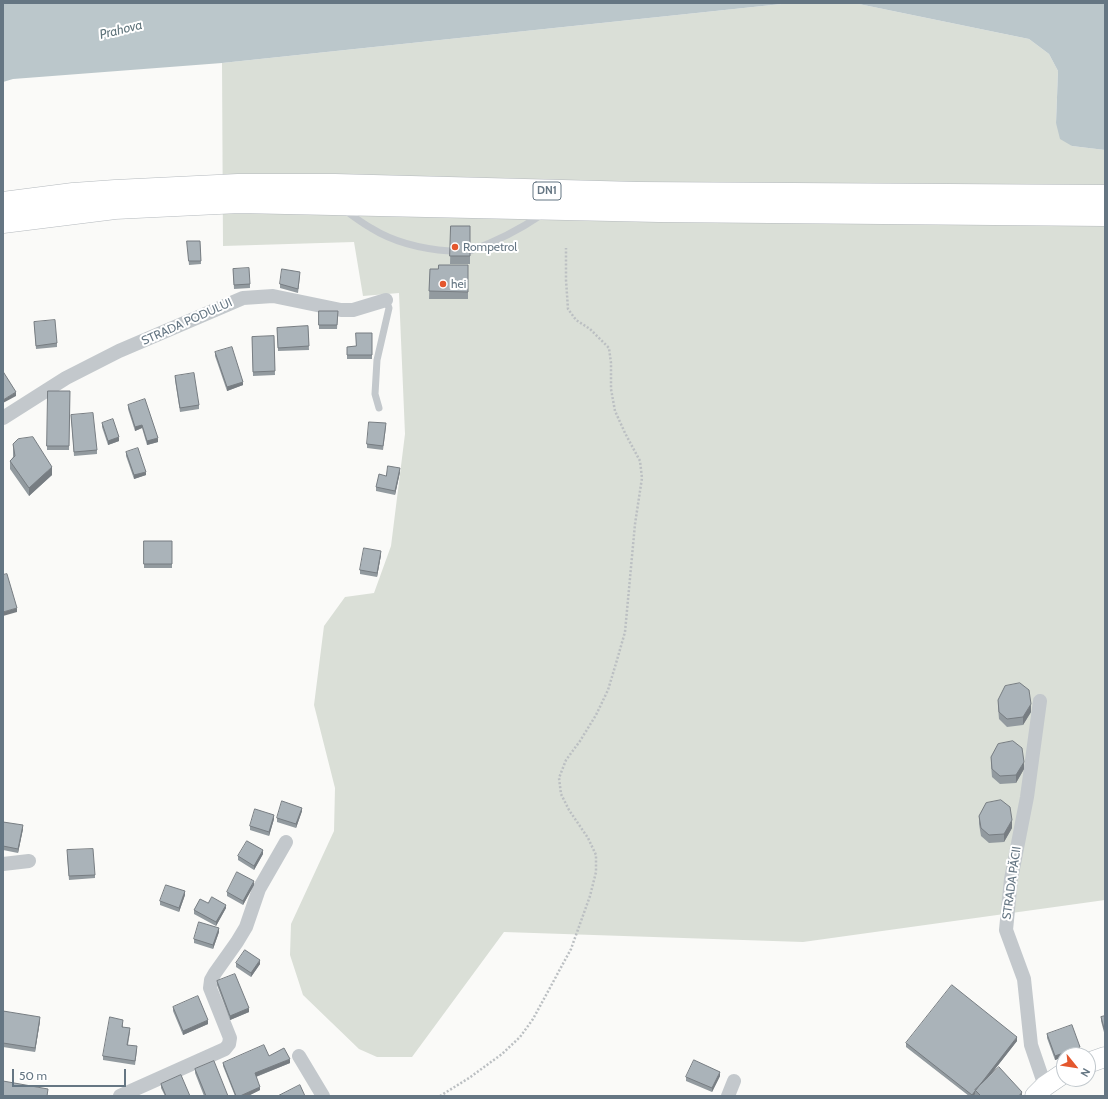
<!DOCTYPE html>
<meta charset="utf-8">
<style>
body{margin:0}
#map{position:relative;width:1108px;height:1099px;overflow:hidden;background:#fafaf8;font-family:Cabin,sans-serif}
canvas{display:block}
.frame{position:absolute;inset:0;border:4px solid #657683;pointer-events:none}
.north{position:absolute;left:1056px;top:1047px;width:40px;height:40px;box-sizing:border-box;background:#fff;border:1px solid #c1c8cd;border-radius:50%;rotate:120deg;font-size:11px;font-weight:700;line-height:16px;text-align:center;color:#657683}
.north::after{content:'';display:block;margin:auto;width:14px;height:18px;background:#e4572e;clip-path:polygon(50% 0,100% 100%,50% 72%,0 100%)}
.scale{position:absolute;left:12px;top:1069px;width:114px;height:18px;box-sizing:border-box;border:2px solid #657683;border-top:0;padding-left:5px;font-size:12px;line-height:14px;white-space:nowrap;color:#657683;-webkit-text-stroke:3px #fff;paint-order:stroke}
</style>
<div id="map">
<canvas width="1108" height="1099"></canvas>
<div class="frame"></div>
<div class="north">N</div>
<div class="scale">50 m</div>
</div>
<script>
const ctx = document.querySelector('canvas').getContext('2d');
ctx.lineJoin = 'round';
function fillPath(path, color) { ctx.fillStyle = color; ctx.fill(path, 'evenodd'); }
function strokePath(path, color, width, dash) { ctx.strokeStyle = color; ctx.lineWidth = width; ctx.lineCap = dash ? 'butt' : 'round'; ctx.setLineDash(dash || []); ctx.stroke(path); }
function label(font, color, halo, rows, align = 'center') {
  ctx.font = font + ' Cabin,sans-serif'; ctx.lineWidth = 4; ctx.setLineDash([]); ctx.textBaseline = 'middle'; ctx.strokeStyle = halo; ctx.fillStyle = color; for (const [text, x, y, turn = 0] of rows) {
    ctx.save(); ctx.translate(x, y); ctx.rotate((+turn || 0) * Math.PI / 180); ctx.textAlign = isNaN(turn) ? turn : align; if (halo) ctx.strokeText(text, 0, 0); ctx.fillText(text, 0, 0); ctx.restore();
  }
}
fillPath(new Path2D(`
 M 791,3 L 854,3 L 1029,39 L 1049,54 L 1058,71 L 1056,123 L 1072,146 L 1105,150 L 1105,900 L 803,942 L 504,932 L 412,1057 L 377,1057 L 359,1049 L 303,995 L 290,955 L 291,924 L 334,831 L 335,788 L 314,705 L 324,626 L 345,597 L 374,593 L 391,546 L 405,434 L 399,293 L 363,296 L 354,242 L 223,246 L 222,63 Z`), '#dadfd7');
fillPath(new Path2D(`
 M 3,3 L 791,3 L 222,63 L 13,79 L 3,82 Z
 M 854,3 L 1105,3 L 1105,150 L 1072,146 L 1060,139 L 1056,123 L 1058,71 L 1049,54 L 1029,39 Z`), '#bbc7cb');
const secondary = new Path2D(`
 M 1088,1063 L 1105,1057
 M 1035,1096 L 1045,1086 L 1064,1073`);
const highway = new Path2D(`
 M 3,203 L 73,194 L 115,191 L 238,185 L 335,185 L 638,193 L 1105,196
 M 3,222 L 115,208 L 239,202 L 659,211 L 1105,215`);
strokePath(secondary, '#b3babf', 21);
strokePath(highway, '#b4b9bd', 23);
strokePath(new Path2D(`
 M 440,1096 L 469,1078 L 502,1054 L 520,1037 L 533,1019 L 571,949 L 590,896 L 596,872 L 596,855 L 588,838 L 569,810 L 561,794 L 559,778 L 566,760 L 580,741 L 596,715 L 608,690 L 617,660 L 625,632 L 635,524 L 642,478 L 640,461 L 625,433 L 615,411 L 611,389 L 611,363 L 609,348 L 590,329 L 576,320 L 568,309 L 566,280 L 566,248`), '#bbbfc2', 2.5, [2, 2]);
strokePath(new Path2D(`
 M 346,211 C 354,217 362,223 371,228 C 395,243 422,249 450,251
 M 470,251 C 495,242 519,230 541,215
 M 379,408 L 375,394 L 377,360 L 389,308 L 386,300`), '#c3c8cc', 7);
strokePath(new Path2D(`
 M 3,418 L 66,378 L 119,351 L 243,298 L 273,296 L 341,310 L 353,310 L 386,300
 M 1040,701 L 1027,797 L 1011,879 L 1006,930 L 1024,979 L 1031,1045 L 1045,1086
 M 3,864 L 29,861
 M 299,1056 L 323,1096
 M 120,1096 L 225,1049 L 229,1044 L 230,1038 L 210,988 L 211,980 L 215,973 L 237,942 L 246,927 L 259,889 L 286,842
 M 728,1096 L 734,1081`), '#c3c8cc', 14);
strokePath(secondary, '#fff', 20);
strokePath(highway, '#fff', 22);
fillPath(new Path2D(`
 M 451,226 L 470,226 L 470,264 L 450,264 Z
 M 187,241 L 200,241 L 201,264 L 189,265 Z
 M 468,265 L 468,299 L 429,299 L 430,269 L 438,269 Z
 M 233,269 L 250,284 L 250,288 L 234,289 Z
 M 300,276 L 298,293 L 280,288 L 280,284 Z
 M 319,311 L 338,311 L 337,329 L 319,329 Z
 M 34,322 L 57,343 L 57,347 L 36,349 Z
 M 308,326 L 309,350 L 278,351 L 277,328 Z
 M 372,333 L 372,359 L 347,359 L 347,347 L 356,346 Z
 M 274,336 L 275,375 L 253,376 L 252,337 Z
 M 215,352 L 243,385 L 227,391 L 215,356 Z
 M 175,376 L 199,405 L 199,409 L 180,412 L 175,380 Z
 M 48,391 L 70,391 L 69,450 L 47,450 Z
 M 128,405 L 158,442 L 147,445 L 142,428 L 135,431 L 128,409 Z
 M 71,415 L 97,450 L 97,454 L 74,456 Z
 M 102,423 L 119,441 L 108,445 L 102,427 Z
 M 386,427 L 383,450 L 367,448 L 367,444 Z
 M 13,444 L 52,475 L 29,496 L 10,469 L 10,461 L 13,457 Z
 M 126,452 L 146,475 L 134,479 L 126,456 Z
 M 400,472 L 395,495 L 376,491 L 376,487 L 386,476 Z
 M 144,541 L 172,541 L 172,568 L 144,568 Z
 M 381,555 L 377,577 L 360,574 L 360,570 Z
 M 998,700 L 1031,712 L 1023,725 L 1007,727 L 999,719 L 998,707 Z
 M 991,757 L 1024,769 L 1016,783 L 1000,784 L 992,777 L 991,765 Z
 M 302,811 L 296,828 L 277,822 L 277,818 Z
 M 979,816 L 1012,828 L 1004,842 L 989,843 L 981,836 L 979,824 Z
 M 274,819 L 269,836 L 250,830 L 250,826 Z
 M 3,822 L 23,829 L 18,853 L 3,850 Z
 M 67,854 L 95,875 L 95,878 L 69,880 Z
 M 263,854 L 254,870 L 238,860 L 238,856 Z
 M 254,885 L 243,905 L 227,896 L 227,892 Z
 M 185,895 L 179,912 L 160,905 L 160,901 Z
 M 208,903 L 226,908 L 216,926 L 194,914 L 194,910 Z
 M 219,932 L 213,949 L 194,943 L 194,939 Z
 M 236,963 L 260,964 L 251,977 L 236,967 Z
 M 217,981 L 249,1012 L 230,1020 L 217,985 Z
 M 173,1007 L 208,1024 L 183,1035 L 173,1011 Z
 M 3,1011 L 40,1021 L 35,1052 L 3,1047 Z
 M 1105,1016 L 1105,1036 L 1101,1021 L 1101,1017 Z
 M 123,1024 L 123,1027 L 130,1032 L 128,1045 L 137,1050 L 135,1065 L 103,1060 L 103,1056 Z
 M 1047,1034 L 1080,1051 L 1055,1060 L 1047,1038 Z
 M 1017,1041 L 988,1078 L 1022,1096 L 975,1096 L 975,1094 L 974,1096 L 969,1096 L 906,1047 L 906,1043 Z
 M 269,1056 L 290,1063 L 256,1077 L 260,1090 L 248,1096 L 235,1096 L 223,1066 L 223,1063 Z
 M 195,1069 L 228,1096 L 204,1096 L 195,1073 Z
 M 720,1076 L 712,1092 L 686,1081 L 686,1077 Z
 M 161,1084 L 190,1096 L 165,1096 L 161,1088 Z`), '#929a9f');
fillPath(new Path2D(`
 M 243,382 L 243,385 L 227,391 L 227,387 Z
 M 16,392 L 16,396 L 3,403 L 3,400 Z
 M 142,425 L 142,428 L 135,431 L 135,427 Z
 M 119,437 L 119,441 L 108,445 L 108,441 Z
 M 158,438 L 158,442 L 147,445 L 147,441 Z
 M 52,467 L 52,475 L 29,496 L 29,488 Z
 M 400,468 L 400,472 L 395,495 L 395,491 Z
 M 146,472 L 146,475 L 134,479 L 134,475 Z
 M 381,551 L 381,555 L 377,577 L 377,573 Z
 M 17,608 L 17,612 L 3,616 L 3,612 Z
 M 1031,704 L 1031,712 L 1023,725 L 1023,717 Z
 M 1024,762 L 1024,769 L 1016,783 L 1016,775 Z
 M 302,808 L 302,811 L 296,828 L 296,824 Z
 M 274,815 L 274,819 L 269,836 L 269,832 Z
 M 1012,820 L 1012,828 L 1004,842 L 1004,834 Z
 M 23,825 L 23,829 L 18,853 L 18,849 Z
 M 263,850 L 263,854 L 254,870 L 254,866 Z
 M 254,881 L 254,885 L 243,905 L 243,901 Z
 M 185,891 L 185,895 L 179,912 L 179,908 Z
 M 226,905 L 226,908 L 216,926 L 216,922 Z
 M 219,928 L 219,932 L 213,949 L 213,945 Z
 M 260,960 L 260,964 L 251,977 L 251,973 Z
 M 249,1008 L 249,1012 L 230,1020 L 230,1016 Z
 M 40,1017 L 40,1021 L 35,1052 L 35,1048 Z
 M 208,1020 L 208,1024 L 183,1035 L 183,1031 Z
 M 1017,1037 L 1017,1041 L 977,1092 L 975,1090 Z
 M 1080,1047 L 1080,1051 L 1070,1055 L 1064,1055 L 1064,1057 L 1055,1060 L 1055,1056 Z
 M 290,1059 L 290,1063 L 255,1077 L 255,1073 Z
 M 720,1072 L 720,1076 L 712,1092 L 712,1088 Z
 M 260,1087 L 260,1090 L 248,1096 L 240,1096 Z
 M 975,1090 L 975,1094 L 974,1096 L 972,1096 L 972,1095 Z
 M 1022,1092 L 1022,1096 L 1019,1096 Z`), '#777d82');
const building = new Path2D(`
 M 451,226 L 470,226 L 470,256 L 450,256 Z
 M 187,241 L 200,241 L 201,261 L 189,261 Z
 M 439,265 L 468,265 L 468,292 L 429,291 L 430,269 L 438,269 Z
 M 249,268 L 250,284 L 234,285 L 233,269 Z
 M 282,269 L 300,272 L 298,289 L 280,284 Z
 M 319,311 L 338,311 L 337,325 L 319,325 Z
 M 55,320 L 57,343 L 36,346 L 34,322 Z
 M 308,326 L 309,346 L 278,348 L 277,328 Z
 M 356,333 L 372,333 L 372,355 L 347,355 L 347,347 L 356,346 Z
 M 274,336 L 275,371 L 253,372 L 252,337 Z
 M 232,347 L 243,382 L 227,387 L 215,352 Z
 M 4,373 L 16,392 L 3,400 L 3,374 Z
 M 194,373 L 199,405 L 180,408 L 175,376 Z
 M 48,391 L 70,391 L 69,446 L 47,446 Z
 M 145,399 L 158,438 L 147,441 L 142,425 L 135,427 L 128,405 Z
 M 93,413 L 97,450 L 74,452 L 71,415 Z
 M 113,419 L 119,437 L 108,441 L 102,423 Z
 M 369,422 L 386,423 L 383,446 L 367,444 Z
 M 33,437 L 52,467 L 29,488 L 10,461 L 15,456 L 13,444 L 18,439 Z
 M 138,448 L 146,472 L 134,475 L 126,452 Z
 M 388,466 L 400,468 L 395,491 L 376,487 L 379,474 L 386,476 Z
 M 144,541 L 172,541 L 172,564 L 144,564 Z
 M 364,548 L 381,551 L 377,573 L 360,570 Z
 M 7,574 L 17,608 L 3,612 L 3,575 Z
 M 1020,683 L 1029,690 L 1031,704 L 1023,717 L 1007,719 L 999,712 L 998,700 L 1005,686 Z
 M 1013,741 L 1022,748 L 1024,762 L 1016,775 L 1000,776 L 992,769 L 991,757 L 998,744 Z
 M 1001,800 L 1010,807 L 1012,820 L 1004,834 L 989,835 L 981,828 L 979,816 L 986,803 Z
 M 282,801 L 302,808 L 296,824 L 277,818 Z
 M 255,809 L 274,815 L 269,832 L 250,826 Z
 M 3,822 L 23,825 L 18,849 L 3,846 Z
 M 247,841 L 263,850 L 254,866 L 238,856 Z
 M 93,849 L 95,875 L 69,876 L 67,850 Z
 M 237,872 L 254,881 L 243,901 L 227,892 Z
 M 166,885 L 185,891 L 179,908 L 160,901 Z
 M 212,897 L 226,905 L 216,922 L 194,910 L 200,899 L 208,903 Z
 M 199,922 L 219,928 L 213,945 L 194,939 Z
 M 245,950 L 260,960 L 251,973 L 236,963 Z
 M 235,974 L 249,1008 L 230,1016 L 217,981 Z
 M 952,985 L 1017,1037 L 972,1095 L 906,1043 Z
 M 198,996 L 208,1020 L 183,1031 L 173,1007 Z
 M 3,1011 L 40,1017 L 35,1048 L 3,1043 Z
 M 1105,1016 L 1105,1032 L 1101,1017 Z
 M 110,1017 L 123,1020 L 122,1027 L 130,1028 L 127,1045 L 137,1046 L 135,1061 L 103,1056 Z
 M 1072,1025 L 1080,1047 L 1055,1056 L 1047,1034 Z
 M 264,1045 L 269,1056 L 284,1048 L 290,1059 L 255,1073 L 260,1087 L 240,1096 L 236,1096 L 223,1063 Z
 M 694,1060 L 720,1072 L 712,1088 L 686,1077 Z
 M 214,1061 L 228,1096 L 206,1096 L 195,1069 Z
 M 999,1067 L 1022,1092 L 1019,1096 L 981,1096 L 975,1090 Z
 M 181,1075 L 190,1096 L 166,1096 L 161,1084 Z
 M 3,1081 L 48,1089 L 47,1096 L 3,1096 Z
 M 300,1085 L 305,1096 L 278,1096 Z`);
fillPath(building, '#aab3b9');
strokePath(building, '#777d82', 1);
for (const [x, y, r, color] of [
 [455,247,4,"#e4572e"],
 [443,284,4,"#e4572e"]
]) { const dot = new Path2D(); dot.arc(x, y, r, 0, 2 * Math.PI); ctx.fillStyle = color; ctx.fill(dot); strokePath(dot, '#fff', 1.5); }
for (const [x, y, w] of [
 [547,191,28]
]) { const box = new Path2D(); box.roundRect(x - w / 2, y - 9, w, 18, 3); ctx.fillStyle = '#fff'; ctx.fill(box); strokePath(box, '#657683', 1); }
label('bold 11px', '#657683', null, [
 ["DN1",547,191]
]);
label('12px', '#657683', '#fff', [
 ["Rompetrol",463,247],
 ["hei",451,284]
], 'left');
label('12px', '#657683', '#fff', [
 ["STRADA PODULUI",187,322,-24],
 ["STRADA PĂCII",1012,883,-82]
]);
label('italic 13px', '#60757c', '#fff', [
 ["Prahova",121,30,-14]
]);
</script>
